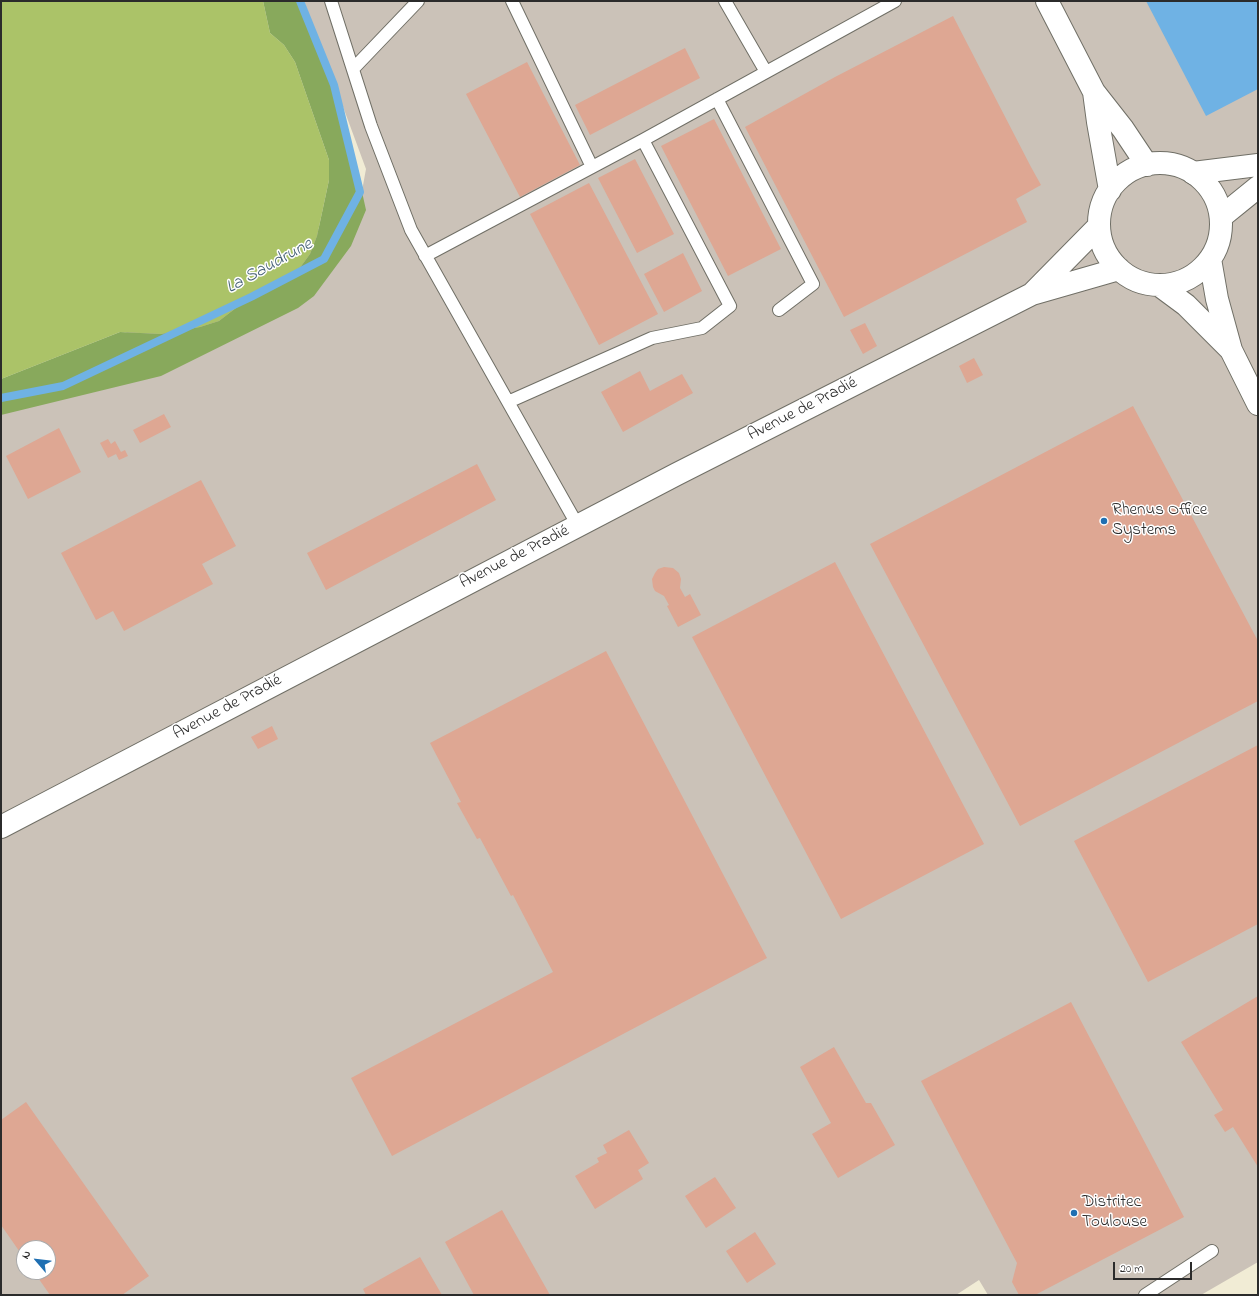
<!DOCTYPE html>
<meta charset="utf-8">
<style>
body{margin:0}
#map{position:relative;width:1259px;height:1296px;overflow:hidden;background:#f1ecd5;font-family:"Indie Flower",sans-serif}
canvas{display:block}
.frame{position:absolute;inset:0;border:2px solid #2b2b2b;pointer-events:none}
.north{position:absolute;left:16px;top:1240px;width:40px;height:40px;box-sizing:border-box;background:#fff;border:1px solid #aaa;border-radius:50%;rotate:298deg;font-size:11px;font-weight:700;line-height:16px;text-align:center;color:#2b2b2b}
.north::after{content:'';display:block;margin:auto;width:14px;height:18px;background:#1f6fb2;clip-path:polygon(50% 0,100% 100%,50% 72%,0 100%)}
.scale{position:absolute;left:1113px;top:1262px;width:79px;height:18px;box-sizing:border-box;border:2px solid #2b2b2b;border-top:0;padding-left:5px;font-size:12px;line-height:14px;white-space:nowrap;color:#2b2b2b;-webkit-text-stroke:3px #fff;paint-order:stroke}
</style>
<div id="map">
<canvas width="1259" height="1296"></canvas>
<div class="frame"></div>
<div class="north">N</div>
<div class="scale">20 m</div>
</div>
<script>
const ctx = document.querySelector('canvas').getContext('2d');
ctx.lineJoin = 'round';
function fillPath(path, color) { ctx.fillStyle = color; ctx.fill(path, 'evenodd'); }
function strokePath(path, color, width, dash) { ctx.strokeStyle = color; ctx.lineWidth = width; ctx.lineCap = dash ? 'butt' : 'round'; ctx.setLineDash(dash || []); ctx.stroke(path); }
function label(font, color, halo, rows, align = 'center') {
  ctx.font = font + ' "Indie Flower",sans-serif'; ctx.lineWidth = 3; ctx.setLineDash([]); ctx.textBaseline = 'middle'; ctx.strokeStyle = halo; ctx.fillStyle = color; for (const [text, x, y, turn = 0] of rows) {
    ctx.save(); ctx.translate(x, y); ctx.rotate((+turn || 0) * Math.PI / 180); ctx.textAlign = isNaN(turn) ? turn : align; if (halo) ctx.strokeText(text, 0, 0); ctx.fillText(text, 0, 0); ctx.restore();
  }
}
fillPath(new Path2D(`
 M 304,1 L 1258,1 L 1258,1262 L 1201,1295 L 988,1295 L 979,1280 L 956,1295 L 1,1295 L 1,400 L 359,207 L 366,169 ZM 24,1248 L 48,1248 L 48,1272 L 24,1272 Z`), '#cbc2b8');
fillPath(new Path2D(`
 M 1,1 L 263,1 L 270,33 L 284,45 L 295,62 L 329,160 L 329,180 L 317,236 L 310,254 L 299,269 L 284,282 L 249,298 L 219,321 L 200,327 L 161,334 L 120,332 L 1,379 Z`), '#abc368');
fillPath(new Path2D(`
 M 263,1 L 300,1 L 348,129 L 366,210 L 351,246 L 314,296 L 298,308 L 161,376 L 1,415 L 1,379 L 120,332 L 161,334 L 200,327 L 219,321 L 249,298 L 284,282 L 299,269 L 310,254 L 317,236 L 329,180 L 329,160 L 295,62 L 284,45 L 270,33 Z`), '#88a95c');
fillPath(new Path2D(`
 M 1146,1 L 1258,1 L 1258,89 L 1206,116 Z`), '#6fb2e4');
strokePath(new Path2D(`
 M 1,398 L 63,386 L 251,297 L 324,259 L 360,192 L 334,85 L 300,1`), '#6fb2e4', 8);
fillPath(new Path2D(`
 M 953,16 L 1031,167 L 1041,185 L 1016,199 L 1027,222 L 844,317 L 745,127 L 835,77 Z
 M 685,48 L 700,78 L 590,135 L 575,105 Z
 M 527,62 L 580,165 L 520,197 L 466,94 Z
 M 714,119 L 781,249 L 728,276 L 661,146 Z
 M 635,159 L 674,234 L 637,253 L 598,178 Z
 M 589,183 L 658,314 L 599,345 L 530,214 Z
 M 683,253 L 702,291 L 664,312 L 644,274 Z
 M 865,323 L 877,346 L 863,354 L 850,330 Z
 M 974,358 L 983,375 L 967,383 L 959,366 Z
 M 640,371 L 650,391 L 682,374 L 693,393 L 623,432 L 601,392 Z
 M 1133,406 L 1258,641 L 1258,701 L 1020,826 L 870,544 Z
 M 164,414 L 171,427 L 140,443 L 133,430 Z
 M 59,428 L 81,472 L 28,499 L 6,456 Z
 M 108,439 L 111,444 L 115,441 L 121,452 L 125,450 L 128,456 L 119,460 L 116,454 L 108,458 L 100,443 Z
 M 477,464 L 496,500 L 326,590 L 307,553 Z
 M 201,480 L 236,546 L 202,564 L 213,584 L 124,631 L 113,611 L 96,620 L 61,553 Z
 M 835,562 L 984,844 L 841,919 L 692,637 Z
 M 664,567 L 673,568 L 679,573 L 681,579 L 680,588 L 685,597 L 690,594 L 701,615 L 678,627 L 667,606 L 669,605 L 664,596 L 655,591 L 653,587 L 652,579 L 655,573 L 658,569 Z
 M 606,651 L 767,958 L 392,1156 L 351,1078 L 553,972 L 513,895 L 511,896 L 480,838 L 477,839 L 457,803 L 461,802 L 430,743 Z
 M 272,726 L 278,739 L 258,749 L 251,737 Z
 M 1258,745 L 1258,924 L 1148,982 L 1074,841 Z
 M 1258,996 L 1258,1167 L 1233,1127 L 1225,1132 L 1214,1115 L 1223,1110 L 1181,1042 Z
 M 1071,1002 L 1184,1217 L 1035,1295 L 1019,1295 L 1012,1282 L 1017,1263 L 921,1081 Z
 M 834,1047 L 866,1103 L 871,1103 L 895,1145 L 838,1178 L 812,1134 L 831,1123 L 800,1067 Z
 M 26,1102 L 149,1276 L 122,1295 L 50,1295 L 34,1272 L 48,1272 L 48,1248 L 24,1248 L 24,1258 L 1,1225 L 1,1120 Z
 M 629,1130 L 649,1163 L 638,1170 L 643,1179 L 595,1209 L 575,1176 L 599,1162 L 597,1158 L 607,1153 L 603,1145 Z
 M 715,1177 L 736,1208 L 706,1228 L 685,1196 Z
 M 502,1210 L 550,1295 L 474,1295 L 445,1242 Z
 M 755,1232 L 776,1264 L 747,1283 L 726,1251 Z
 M 420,1257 L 442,1295 L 366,1295 L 363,1289 Z`), '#dea793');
const service = new Path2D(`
 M 331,1 L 371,126 L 411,230 L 578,526
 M 512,1 L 592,167
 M 725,1 L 766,72
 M 353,69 L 418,1
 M 717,99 L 813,284 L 779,310
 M 425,256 L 643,140 L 895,1
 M 508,402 L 652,338 L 702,328 L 730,306 L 643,140
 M 1145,1295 L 1212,1251`);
const minor = new Path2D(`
 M 1193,173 L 1258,165
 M 1221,217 L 1258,187`);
const tertiary = new Path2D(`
 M 1047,1 L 1094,92 L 1123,129 L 1147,165
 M 1094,92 L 1098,122 L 1110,190
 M1099 224a61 61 0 1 1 122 0a61 61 0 1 1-122 0Z
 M 1210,259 L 1217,299 L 1231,350 L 1258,404
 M 1159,285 L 1186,305 L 1231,350
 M 1033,293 L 1099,226
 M 1,827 L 677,474 L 1032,294 L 1119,269`);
strokePath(service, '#706f66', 14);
strokePath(minor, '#706f66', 24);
strokePath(tertiary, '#706f66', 24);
strokePath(service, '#fff', 12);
strokePath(minor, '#fff', 22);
strokePath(tertiary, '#fff', 22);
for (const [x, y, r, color] of [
 [1104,521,4,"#1f6fb2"],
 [1074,1213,4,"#1f6fb2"]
]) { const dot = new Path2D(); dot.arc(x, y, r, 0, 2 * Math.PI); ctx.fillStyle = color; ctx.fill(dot); strokePath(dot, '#fff', 1.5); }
label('17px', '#2b2b2b', '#fff', [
 ["Avenue de Pradié",803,410,-27],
 ["Avenue de Pradié",515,558,-27],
 ["Avenue de Pradié",228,708,-28]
]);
label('17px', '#2b2b2b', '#fff', [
 ["Rhenus Office",1112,511],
 ["Systems",1112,531],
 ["Distritec",1082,1203],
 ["Toulouse",1082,1223]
], 'left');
label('italic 18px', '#466175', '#fff', [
 ["La Saudrune",270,267,-29]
]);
</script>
